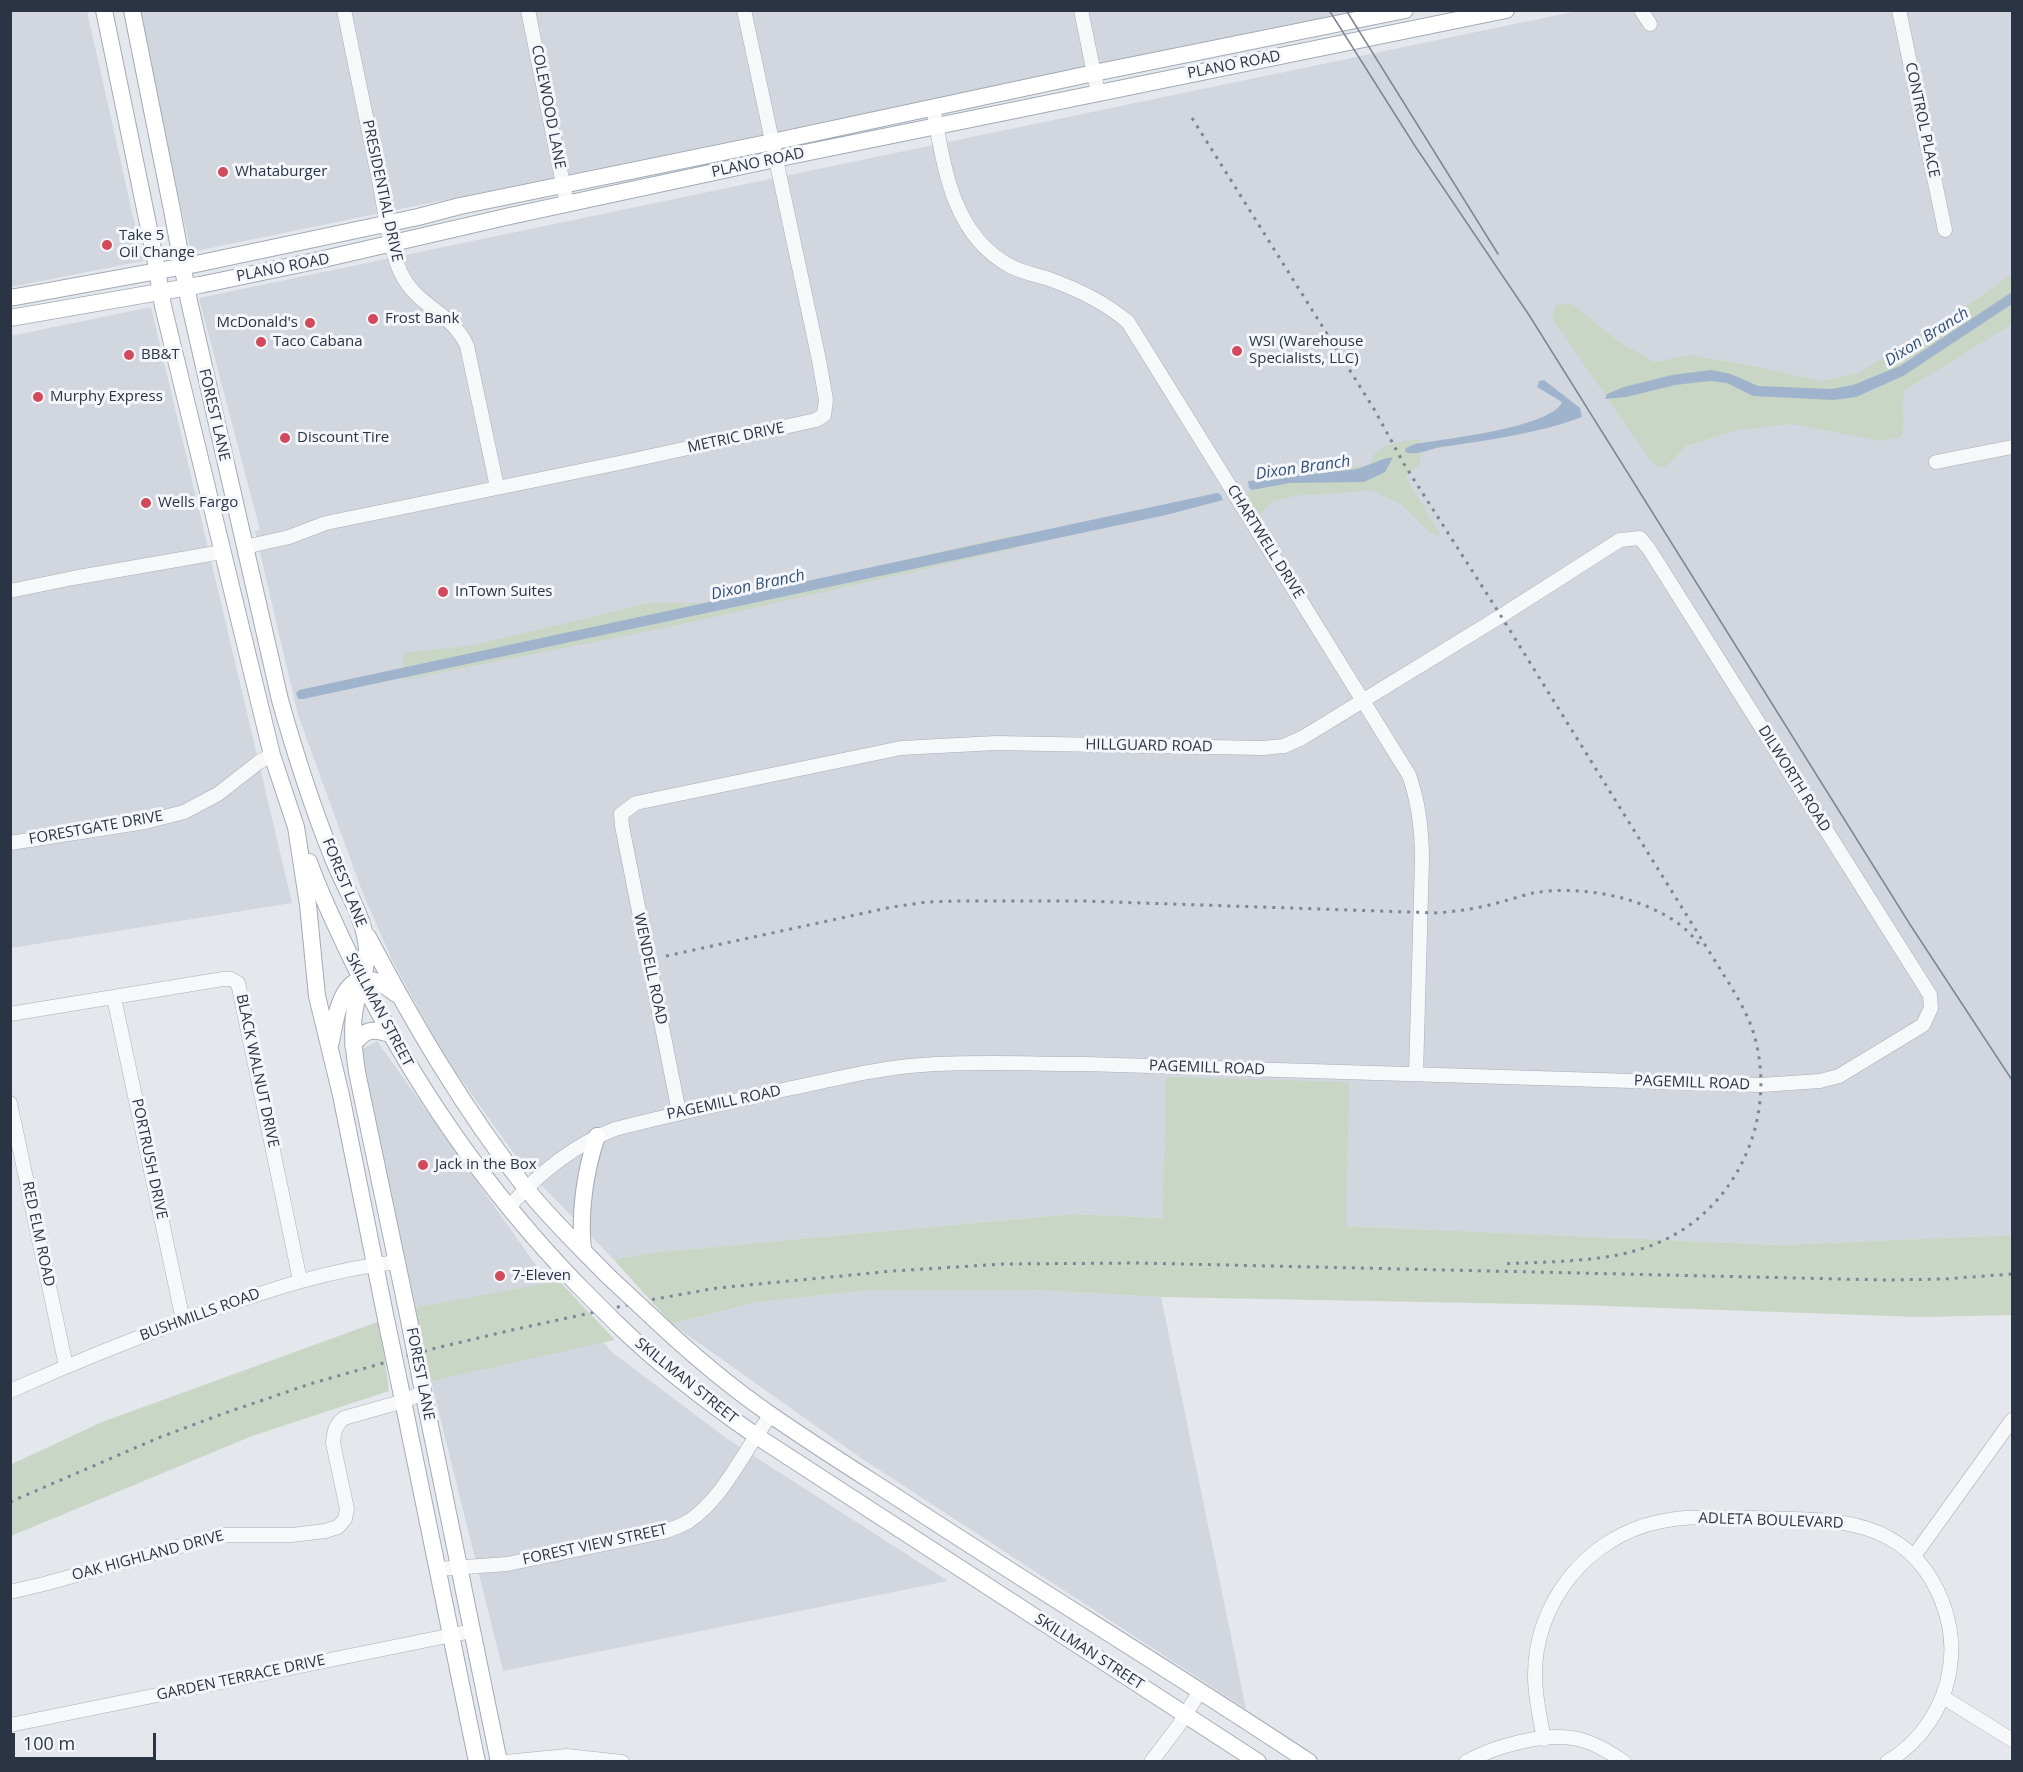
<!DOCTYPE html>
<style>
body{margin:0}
#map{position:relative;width:2023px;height:1772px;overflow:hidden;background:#e4e7ec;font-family:"Open Sans",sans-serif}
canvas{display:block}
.frame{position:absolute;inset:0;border:12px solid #2b3445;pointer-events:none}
.scale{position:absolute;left:12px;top:1733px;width:144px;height:27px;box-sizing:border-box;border:3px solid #2b3445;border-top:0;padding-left:8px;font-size:18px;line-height:21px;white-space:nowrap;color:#2b3445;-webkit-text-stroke:4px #f4f6f9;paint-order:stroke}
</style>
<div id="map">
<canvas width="2023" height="1772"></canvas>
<div class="frame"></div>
<div class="scale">100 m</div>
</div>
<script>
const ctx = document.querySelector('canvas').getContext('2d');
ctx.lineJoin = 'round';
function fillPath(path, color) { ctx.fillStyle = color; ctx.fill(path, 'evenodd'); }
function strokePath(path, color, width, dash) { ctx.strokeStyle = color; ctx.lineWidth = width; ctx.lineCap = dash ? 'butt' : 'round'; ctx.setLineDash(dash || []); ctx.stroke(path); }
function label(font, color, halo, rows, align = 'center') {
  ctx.font = font + ' "Open Sans",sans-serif'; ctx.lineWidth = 6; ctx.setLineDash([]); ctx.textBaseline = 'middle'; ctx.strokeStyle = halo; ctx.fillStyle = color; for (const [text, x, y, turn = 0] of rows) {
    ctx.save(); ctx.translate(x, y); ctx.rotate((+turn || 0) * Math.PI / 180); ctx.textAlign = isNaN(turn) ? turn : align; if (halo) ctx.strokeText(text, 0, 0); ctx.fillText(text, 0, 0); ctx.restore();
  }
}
fillPath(new Path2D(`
 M 11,10 L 87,11 L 143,261 L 11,287 Z
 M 137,10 L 1365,11 L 191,252 Z
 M 1577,11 L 2012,11 L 2012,1235 L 1779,1245 L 1072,1214 L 648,1253 L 614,1260 L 523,1166 L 444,1056 L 392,960 L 362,891 L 298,715 L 255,531 L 260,530 L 199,298 Z
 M 151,307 L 292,903 L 11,948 L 11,336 Z
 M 377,1041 L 543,1275 L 613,1353 L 726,1438 L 948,1581 L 503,1671 L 413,1308 L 359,1051 Z
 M 873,1290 L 1031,1290 L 1161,1297 L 1246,1709 L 864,1460 L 672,1324 L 757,1302 Z`), '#d2d6de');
fillPath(new Path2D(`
 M 2012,274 L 2012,324 L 1905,390 C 1899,409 1908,421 1901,437 L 1880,441 L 1792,424 L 1737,430 L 1686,446 L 1670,463 L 1662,468 L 1652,463 L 1552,318 L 1556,305 L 1572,304 L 1619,342 L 1655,362 L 1690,355 L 1753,366 L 1821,381 L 1859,373 L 1978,298 Z
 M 1420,439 L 1420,465 L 1405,477 L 1442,537 L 1430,533 L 1401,504 L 1370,490 L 1330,494 L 1298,495 L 1272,502 L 1260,515 L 1247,497 L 1253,483 L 1263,472 L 1272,477 L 1370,465 C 1375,441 1400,443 1420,439 Z
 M 1015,535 L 1017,548 L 670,627 L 404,680 L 403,653 L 474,645 L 649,603 L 699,603 L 794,585 Z
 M 1166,1077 L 1349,1082 L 1346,1226 L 1779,1245 L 2012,1235 L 2012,1315 L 1920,1317 L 1579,1305 L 1161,1297 L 1031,1290 L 873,1290 L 757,1302 L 672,1324 L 614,1260 L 648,1253 L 1072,1214 L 1163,1218 Z
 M 559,1281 L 615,1340 L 431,1381 L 413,1308 Z
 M 380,1321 L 389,1391 L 252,1436 L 11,1536 L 10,1465 L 102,1422 Z`), '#c9d6c5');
fillPath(new Path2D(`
 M 2012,292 L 2012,304 L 1903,376 L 1856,397 L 1833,400 L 1753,396 L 1727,383 L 1710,381 L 1675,385 L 1626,397 L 1605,399 L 1607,394 L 1624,387 L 1672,375 L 1711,370 L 1731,374 L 1758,386 L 1832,389 L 1853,385 L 1900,366 Z
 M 1544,380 L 1580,408 L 1582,417 C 1536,434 1489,440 1441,447 C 1428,449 1418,456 1405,452 L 1406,448 L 1415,444 C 1443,439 1551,428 1562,402 L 1537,387 L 1539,381 Z
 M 1393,457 L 1385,472 L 1364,482 L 1290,483 L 1252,490 L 1249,488 L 1248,481 L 1357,469 L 1384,459 Z
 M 1217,493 L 1221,495 L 1223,500 L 1166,515 L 303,699 L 298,699 L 296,693 L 299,690 Z`), '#9fb4cc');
const minor = new Path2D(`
 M 344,10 C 356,69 368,127 380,185 C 385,212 389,248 401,273 C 417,307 452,312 467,346 L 497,487
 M 528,10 L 565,194
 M 1081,10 L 1098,93
 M 1641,10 L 1650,24
 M 1899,10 L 1945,230
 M 933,107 C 944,165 951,234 1010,266 C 1021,272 1036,275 1049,279 C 1079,290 1104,302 1128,322 L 1409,775 C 1419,803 1422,830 1422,860 L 1416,1074
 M 1936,462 L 2012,447
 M 245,547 L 289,537 L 326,523 L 624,462 L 816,420 L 824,415 L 826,400 L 819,360 L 744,10
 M 10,591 L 73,578 L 222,552
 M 10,843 L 145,822 L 184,812 L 218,794 L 259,762 L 272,755
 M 114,998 L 183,1320
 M 10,1014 L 223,979 L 231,979 L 238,983 L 300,1280
 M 10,1103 L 66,1366
 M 509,1207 C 538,1174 574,1145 615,1129 C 674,1114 733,1101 792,1088 C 835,1079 878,1068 922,1065 C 976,1061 1031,1064 1085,1064 L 1761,1085 L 1820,1081 L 1839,1076 L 1923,1025 L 1931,1008 L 1930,995 L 1649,549 L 1640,538 L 1620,540 L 1501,616 L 1302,738 L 1284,746 L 1263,748 L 996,743 L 901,748 L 636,803 L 621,814 L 622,826 L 679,1112
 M 10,1391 C 75,1362 140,1336 206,1312 C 269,1290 331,1269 397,1262
 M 1914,1556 L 2012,1420
 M 438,1569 L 507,1564 L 663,1532 C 672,1529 681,1526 689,1521 C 724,1498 745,1448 771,1415
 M 10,1592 L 44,1584 L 220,1535 L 292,1535 L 325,1531 L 338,1527 L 345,1519 L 347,1509 L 333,1443 C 334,1432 335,1425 344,1418 L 404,1401 L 424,1392
 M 1943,1697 L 2012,1740
 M 10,1725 L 472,1631
 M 1544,1739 C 1540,1718 1535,1697 1535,1676 C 1534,1604 1587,1537 1658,1522 C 1687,1515 1718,1518 1748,1518 C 1822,1520 1901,1512 1938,1592 C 1949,1616 1954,1641 1950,1667 C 1945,1706 1921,1742 1887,1762
 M 505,1762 L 567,1756 L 622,1762
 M 1151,1762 L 1179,1725 L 1200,1691
 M 1466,1762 C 1495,1746 1545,1732 1578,1739 C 1595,1743 1610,1752 1624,1762`);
const major = new Path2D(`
 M 104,10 L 155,258 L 163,306 L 272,755 L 296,827 L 308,905 L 317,996 L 341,1095 L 387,1324
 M 132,10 L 172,210 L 189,301 L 280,700 C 295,753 312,806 332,856 C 342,883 362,913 366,941 C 370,963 359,987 355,1008 C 351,1030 354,1050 357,1072 L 409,1320
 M 10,298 L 196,264 L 418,217 L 460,206 L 772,142 L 1094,73 L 1405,10
 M 10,318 L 200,285 L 315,261 L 510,216 L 775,159 L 1506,10
 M 309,862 C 321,896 337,929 353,962 C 411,1081 486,1190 578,1285
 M 368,937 C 414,1024 464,1110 525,1187 C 550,1219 580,1247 609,1277
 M 331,1042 C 336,1017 341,966 380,983 C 386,986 391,990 396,994
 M 353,1045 C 365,1029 372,1028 390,1034
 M 583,1250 C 579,1213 585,1171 597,1136
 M 652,1317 C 689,1352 729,1386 771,1415 C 814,1445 859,1473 904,1502 C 1038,1590 1175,1673 1309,1762
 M 616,1323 C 659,1365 706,1401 755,1435 L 1258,1762
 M 421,1381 L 499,1762
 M 400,1386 L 477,1762`);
strokePath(minor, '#a9aeb7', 15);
strokePath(major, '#a3abb8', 18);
strokePath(minor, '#f7f8fa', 14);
strokePath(major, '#fff', 16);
strokePath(new Path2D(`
 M 1329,10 L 1415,146 L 1529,315 L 1911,926 L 2012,1080
 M 1346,10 L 1498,254`), '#7d8696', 1.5);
strokePath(new Path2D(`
 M 1192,118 L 1374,409 L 1404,464 L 1501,616 L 1725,977 C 1737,996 1749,1016 1755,1038 C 1778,1124 1732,1218 1647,1247 C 1602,1263 1550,1261 1503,1264
 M 666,956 L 892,907 L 927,902 L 958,901 L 1083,901 L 1438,913 C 1457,911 1475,909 1493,904 C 1506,901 1520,896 1533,893 C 1579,885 1641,896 1679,924 C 1687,930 1693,937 1699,944
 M 10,1502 L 158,1438 L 222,1414 L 313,1383 L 436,1348 L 512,1330 L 655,1299 L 717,1288 L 893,1271 L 1003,1264 L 1138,1263 L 1885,1280 L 1944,1279 L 2012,1274`), '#7d8696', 3, [3, 6]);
const majorBridge = new Path2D(`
 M 609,1277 L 652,1317
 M 578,1285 L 616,1323
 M 409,1320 L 421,1381
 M 387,1324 L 400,1386`);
strokePath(majorBridge, '#a3abb8', 18, []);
strokePath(majorBridge, '#fff', 16);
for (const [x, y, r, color] of [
 [223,172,6,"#d1495b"],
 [107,245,6,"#d1495b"],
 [373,319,6,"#d1495b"],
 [310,323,6,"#d1495b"],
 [261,342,6,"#d1495b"],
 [1237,351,6,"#d1495b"],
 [129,355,6,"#d1495b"],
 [38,397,6,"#d1495b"],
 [285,438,6,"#d1495b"],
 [146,503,6,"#d1495b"],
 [443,592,6,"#d1495b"],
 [423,1165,6,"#d1495b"],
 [500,1276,6,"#d1495b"]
]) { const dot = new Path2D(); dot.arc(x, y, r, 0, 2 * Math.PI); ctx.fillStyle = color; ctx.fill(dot); strokePath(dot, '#f4f6f9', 2); }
label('15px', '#2b3445', '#f4f6f9', [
 ["PLANO ROAD",1234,65,-11],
 ["COLEWOOD LANE",548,107,79],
 ["CONTROL PLACE",1922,120,78],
 ["PLANO ROAD",758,163,-12],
 ["PRESIDENTIAL DRIVE",382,191,78],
 ["PLANO ROAD",283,268,-11],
 ["FOREST LANE",214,415,77],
 ["METRIC DRIVE",736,438,-12],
 ["CHARTWELL DRIVE",1265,542,58],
 ["HILLGUARD ROAD",1149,746,1],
 ["DILWORTH ROAD",1794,779,58],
 ["FORESTGATE DRIVE",96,828,-10],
 ["FOREST LANE",344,883,68],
 ["WENDELL ROAD",650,969,78],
 ["SKILLMAN STREET",379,1010,62],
 ["PAGEMILL ROAD",1207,1068,2],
 ["BLACK WALNUT DRIVE",257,1071,78],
 ["PAGEMILL ROAD",1692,1083,2],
 ["PAGEMILL ROAD",724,1103,-12],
 ["PORTRUSH DRIVE",149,1159,78],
 ["RED ELM ROAD",38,1234,78],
 ["BUSHMILLS ROAD",200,1315,-20],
 ["FOREST LANE",420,1374,79],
 ["SKILLMAN STREET",686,1381,39],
 ["ADLETA BOULEVARD",1771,1521,2],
 ["FOREST VIEW STREET",595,1545,-12],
 ["OAK HIGHLAND DRIVE",148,1556,-15],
 ["SKILLMAN STREET",1089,1652,33],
 ["GARDEN TERRACE DRIVE",241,1678,-12]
]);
label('15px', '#2b3445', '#f4f6f9', [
 ["Whataburger",235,172],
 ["Take 5",119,236],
 ["Oil Change",119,253],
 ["Frost Bank",385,319],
 ["McDonald's",298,323,"right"],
 ["Taco Cabana",273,342],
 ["WSI (Warehouse",1249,342],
 ["Specialists, LLC)",1249,359],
 ["BB&T",141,355],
 ["Murphy Express",50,397],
 ["Discount Tire",297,438],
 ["Wells Fargo",158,503],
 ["InTown Suites",455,592],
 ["Jack in the Box",435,1165],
 ["7-Eleven",512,1276]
], 'left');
label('italic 16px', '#34527a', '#f4f6f9', [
 ["Dixon Branch",1927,337,-32],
 ["Dixon Branch",1303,468,-8],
 ["Dixon Branch",758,585,-12]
]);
</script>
